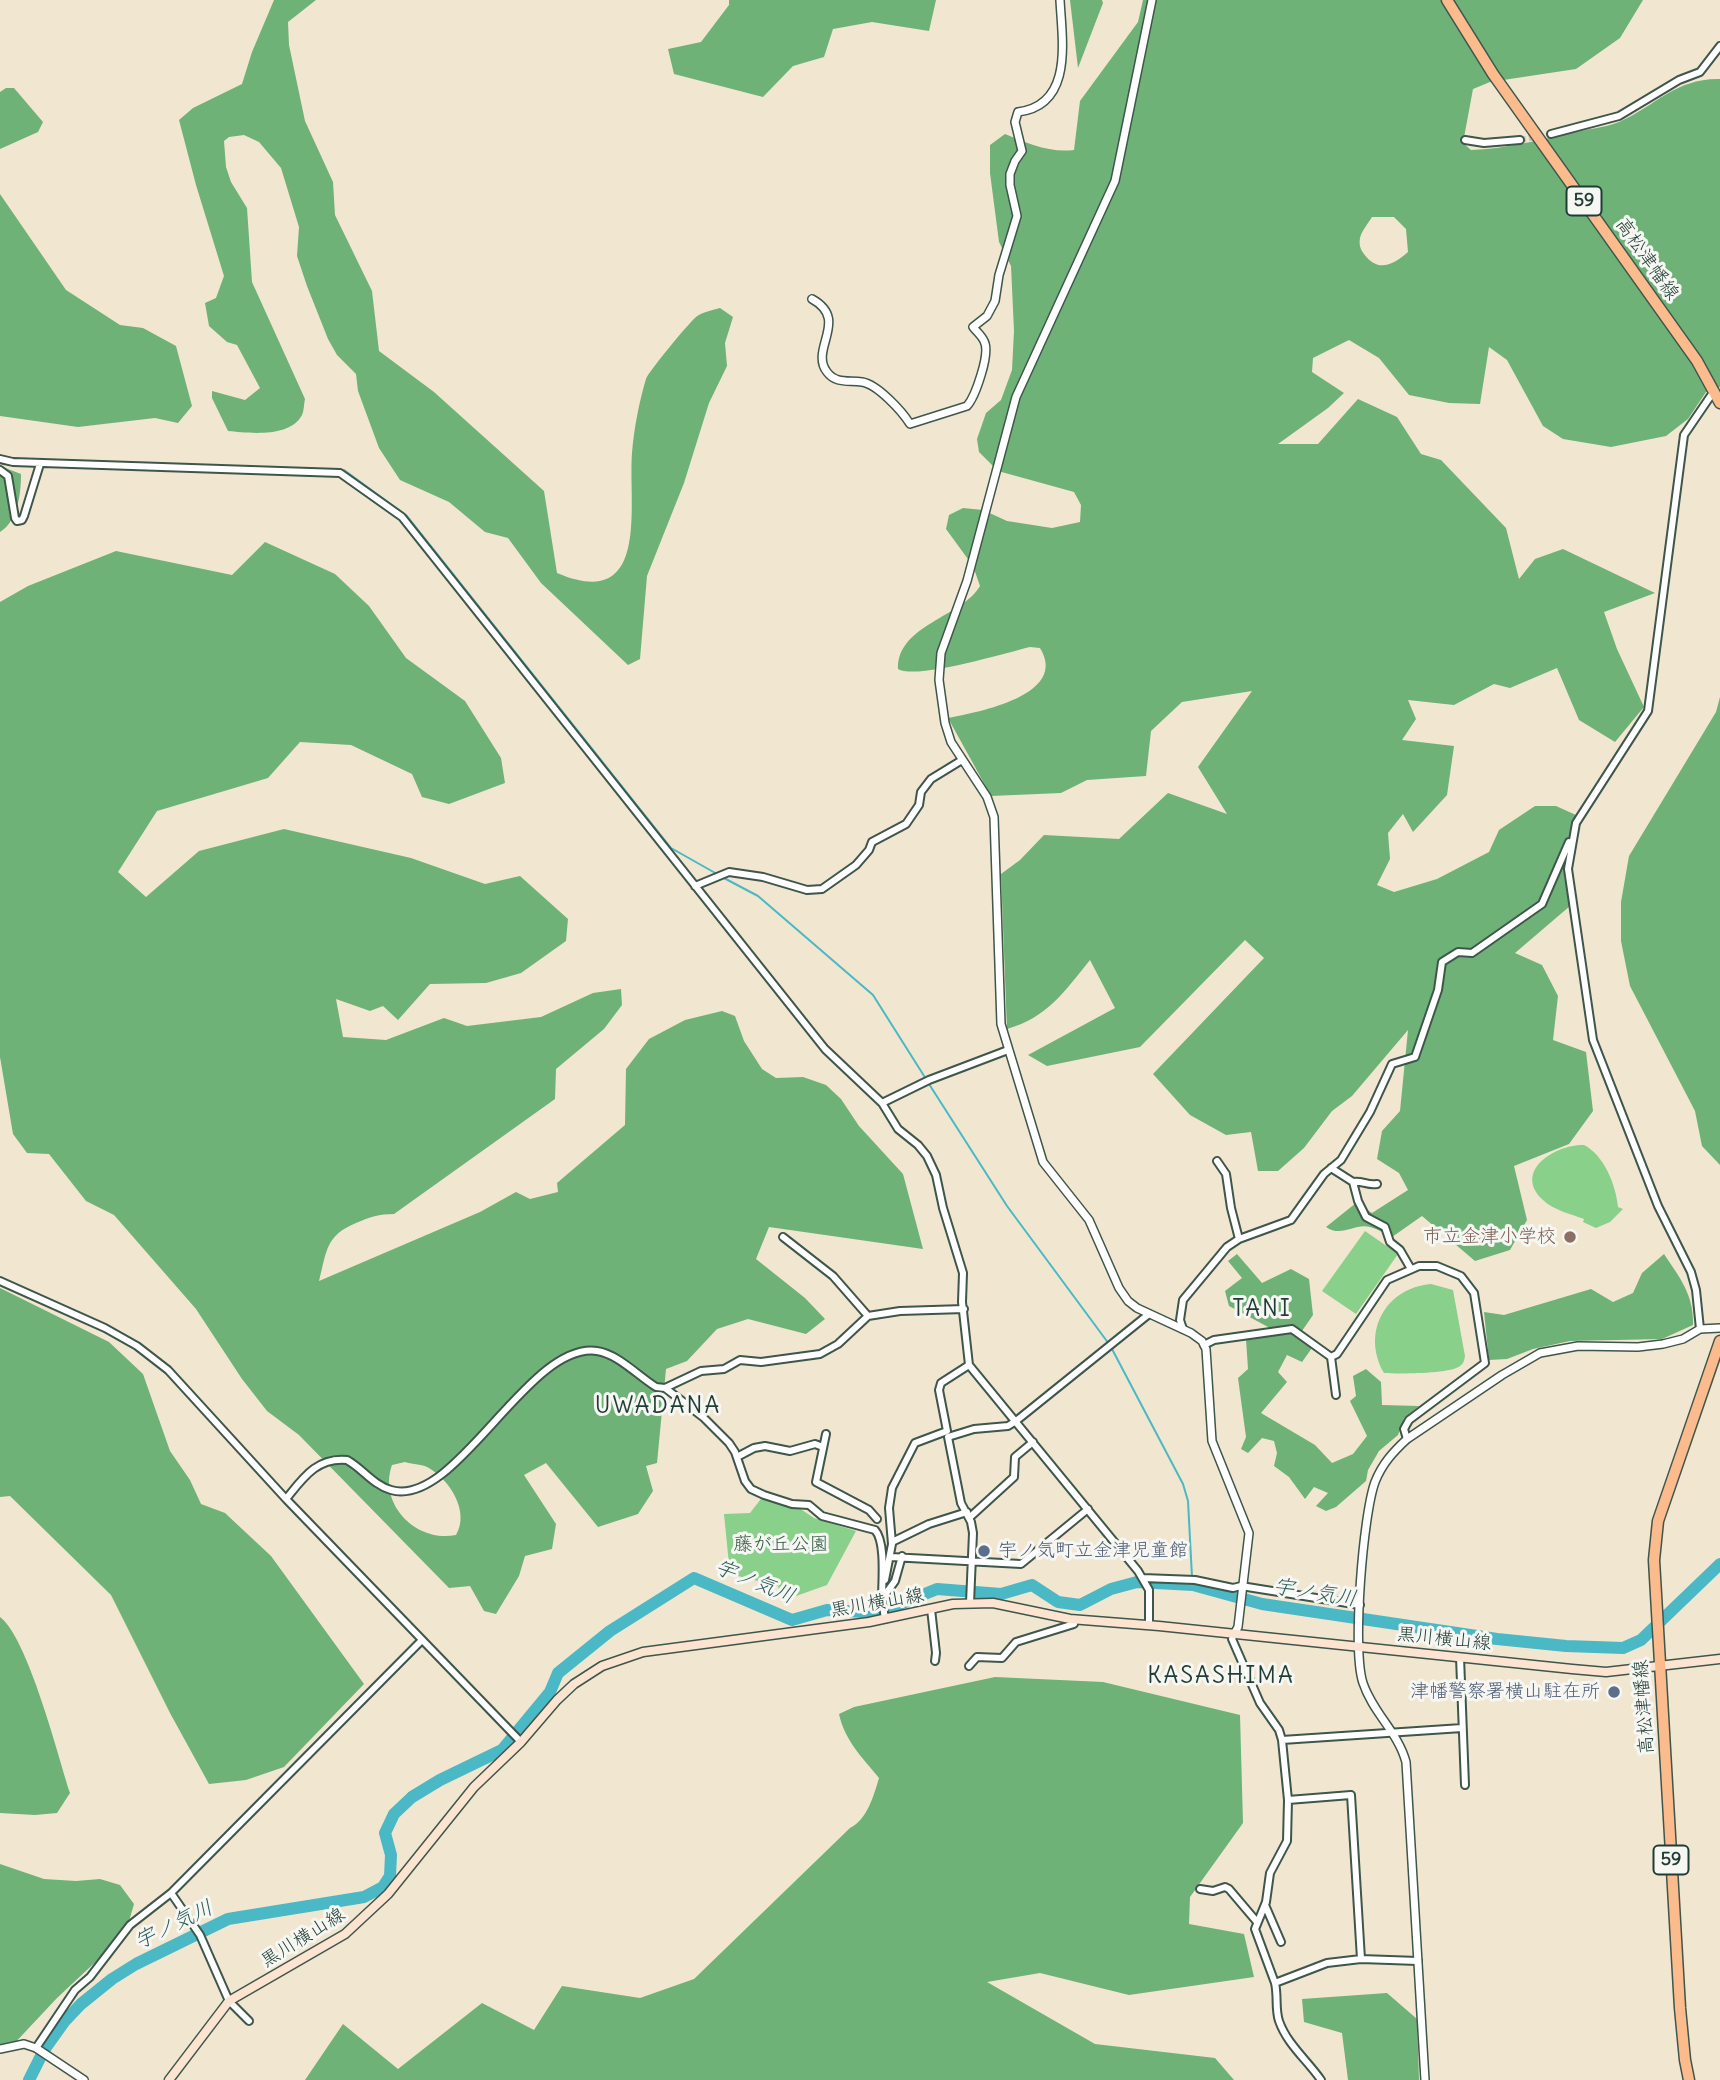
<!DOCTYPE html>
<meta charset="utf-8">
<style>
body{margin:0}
canvas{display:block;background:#f1e6cf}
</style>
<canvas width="1720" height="2080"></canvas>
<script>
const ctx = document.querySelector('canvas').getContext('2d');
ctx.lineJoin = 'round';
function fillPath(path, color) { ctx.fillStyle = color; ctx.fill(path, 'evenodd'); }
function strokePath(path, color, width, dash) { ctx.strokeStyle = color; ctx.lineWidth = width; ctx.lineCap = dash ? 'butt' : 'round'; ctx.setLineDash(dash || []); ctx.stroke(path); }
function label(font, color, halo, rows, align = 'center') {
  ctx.font = font + ' Delius,"Klee One",sans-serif'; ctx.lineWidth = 6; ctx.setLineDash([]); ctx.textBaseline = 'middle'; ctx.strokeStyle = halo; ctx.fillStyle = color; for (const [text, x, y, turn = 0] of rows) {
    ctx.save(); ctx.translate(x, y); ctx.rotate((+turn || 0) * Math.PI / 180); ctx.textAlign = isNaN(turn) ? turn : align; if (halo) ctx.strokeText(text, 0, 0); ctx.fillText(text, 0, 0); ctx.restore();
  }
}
fillPath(new Path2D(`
 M 1584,1145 C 1604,1155 1616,1185 1618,1207 L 1623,1209 L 1610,1222 L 1596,1228 L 1583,1222 L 1584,1219 C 1571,1214 1553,1210 1543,1200 C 1512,1171 1556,1144 1584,1145 Z
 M 1365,1231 L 1398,1254 L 1356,1314 L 1322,1291 Z
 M 1431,1284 L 1453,1290 L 1465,1356 C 1464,1361 1464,1363 1460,1366 C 1450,1374 1398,1374 1384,1373 C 1361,1333 1385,1288 1431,1284 Z
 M 764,1495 L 799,1508 L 814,1518 L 856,1531 L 827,1585 L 796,1596 L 781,1596 L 778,1586 L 730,1574 L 724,1514 L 750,1513 Z`), '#89d08b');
fillPath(new Path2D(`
 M 274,0 L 316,0 L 288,22 L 289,45 L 305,121 L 333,182 L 335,215 L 372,291 L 379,351 L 434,392 L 544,491 L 557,573 C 651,613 628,505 632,453 C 634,429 639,402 646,379 C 649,371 688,324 696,317 C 702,312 713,310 720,308 L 733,317 L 725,343 L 727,366 L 709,403 L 684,483 L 647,576 L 640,659 L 628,665 L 541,583 L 508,538 L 485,532 L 449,502 L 400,480 L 379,448 L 358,391 L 356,374 L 337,355 L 328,339 L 307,286 L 297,256 L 299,227 L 281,168 L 259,142 L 244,135 L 229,137 L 224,141 L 226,167 L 231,182 L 247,208 L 252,282 L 305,399 C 304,403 304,411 302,415 C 290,438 249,433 228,431 L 212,398 L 212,391 L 245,400 L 260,388 L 237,345 L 227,342 L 209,326 L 205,303 L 216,298 L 224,276 L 196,185 L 179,120 L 193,108 L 242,84 L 252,52 Z
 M 729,0 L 936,0 L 929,31 L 872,22 L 833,29 L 824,57 L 793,66 L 763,97 L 674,74 L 668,49 L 701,42 L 729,5 Z
 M 1070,0 L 1102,0 L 1103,3 L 1078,68 Z
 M 1143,0 L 1643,0 L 1620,38 L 1576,69 L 1490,82 L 1473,89 L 1463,143 L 1471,150 C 1505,149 1538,140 1572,133 C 1587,129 1604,128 1619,122 C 1657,105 1676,78 1720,79 L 1720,387 L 1706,392 L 1688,419 L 1666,436 L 1611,447 L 1563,439 L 1543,426 L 1507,360 L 1489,347 L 1480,404 L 1449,403 L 1409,395 L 1379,358 L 1349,340 L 1313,358 L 1312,372 L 1344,393 L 1328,408 L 1278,444 L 1318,444 L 1358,399 L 1397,417 L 1421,454 L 1441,460 L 1506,528 L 1519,579 L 1535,559 L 1563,549 L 1655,593 L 1604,612 L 1617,649 L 1644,707 L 1615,742 L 1579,720 L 1557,668 L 1510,688 L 1494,684 L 1454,705 L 1408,700 L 1416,719 L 1402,740 L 1454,746 L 1447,795 L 1413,832 L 1403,814 L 1388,833 L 1390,859 L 1377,885 L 1394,892 L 1437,879 L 1489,852 L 1499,830 L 1535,806 L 1556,806 L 1576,815 L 1564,875 L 1570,906 L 1515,953 L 1542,965 L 1558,996 L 1553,1040 L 1586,1052 L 1593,1111 L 1569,1144 L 1514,1166 L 1527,1220 L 1510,1250 L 1475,1261 L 1422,1216 L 1392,1237 C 1385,1234 1378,1229 1370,1227 C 1354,1223 1342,1238 1326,1227 L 1356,1203 L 1372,1213 L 1408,1190 L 1399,1173 L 1377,1159 L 1382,1131 L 1400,1111 L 1408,1030 L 1352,1096 L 1332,1111 L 1304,1148 L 1278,1171 L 1258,1171 L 1251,1132 L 1226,1135 L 1190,1115 L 1153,1074 L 1264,958 L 1245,940 L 1140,1047 L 1047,1066 L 1028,1055 L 1115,1008 L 1090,960 C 1064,992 1048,1017 1007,1029 L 1001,874 L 1020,860 L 1044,835 L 1119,839 L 1168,793 L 1227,814 L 1198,767 L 1252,691 L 1182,702 L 1151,731 L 1146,776 L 1087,780 L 1061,793 L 991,796 L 948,718 C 979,712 1069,695 1040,648 L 1030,647 C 1005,653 916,680 898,669 C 897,625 962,617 980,586 L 973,566 L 946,529 L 949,515 L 963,508 L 983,510 L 1007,521 L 1052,528 L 1080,522 L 1081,505 L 1074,492 L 998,471 L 979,452 L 977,439 L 986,413 L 1001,400 L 1012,370 L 1014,331 L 1011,266 L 999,242 L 990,173 L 990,145 L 1005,134 C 1027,143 1049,153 1074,150 L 1080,101 L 1138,22 ZM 1372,217 L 1394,217 L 1406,229 L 1408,252 C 1393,265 1378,273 1364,254 C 1360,249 1359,244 1360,238 C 1362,230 1368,224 1372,217 Z
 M 6,88 L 14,88 L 43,122 L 38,132 L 0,149 L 0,92 Z
 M 0,194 L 66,290 L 120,325 L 143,328 L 176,346 L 192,406 L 178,423 L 155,418 L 78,427 L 0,416 Z
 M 0,466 L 21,474 C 21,493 18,521 0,532 Z
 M 265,542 L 335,574 L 369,606 L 406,658 L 465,701 L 501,758 L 505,783 L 449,804 L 422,797 L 412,774 L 351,745 L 300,742 L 268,778 L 157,811 L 118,872 L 146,897 L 199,851 L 284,829 L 411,858 L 485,884 L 520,876 L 568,919 L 566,941 L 521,973 L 486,983 L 430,984 L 398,1020 L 383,1006 L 370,1011 L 336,999 L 343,1037 L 386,1040 L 444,1018 L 467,1026 L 541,1017 L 593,993 L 621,989 L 622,1005 L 604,1029 L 556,1069 L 555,1099 L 394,1214 C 379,1214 370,1217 356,1223 C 325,1236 327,1251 319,1281 L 480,1212 L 516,1192 L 530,1199 L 558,1192 L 557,1183 L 625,1125 L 626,1069 L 649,1039 L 685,1020 L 722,1011 L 735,1016 L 744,1041 L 762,1069 L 776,1078 L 803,1077 L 826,1085 L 841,1099 L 859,1126 L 903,1174 L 923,1249 L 769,1227 L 756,1259 L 805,1298 L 825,1319 L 806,1334 L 748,1319 L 717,1329 L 687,1361 L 666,1369 L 657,1463 L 646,1466 L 653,1491 L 638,1514 L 598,1527 L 546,1463 L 524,1475 L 556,1524 L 552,1549 L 525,1556 L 519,1576 L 496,1614 L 484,1611 L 470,1586 L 449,1588 L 299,1435 L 267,1411 L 242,1379 L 196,1309 L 114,1215 L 86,1201 L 49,1154 L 27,1153 L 13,1134 L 0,1057 L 0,602 L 28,586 L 116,551 L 232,575 ZM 405,1462 C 411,1464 421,1464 427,1467 C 450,1479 470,1512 456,1535 C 416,1543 378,1504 392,1465 Z
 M 1720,697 L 1720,1165 L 1702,1146 L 1695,1111 L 1630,986 L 1621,941 L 1621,902 L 1629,856 L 1716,712 Z
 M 1237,1254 L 1262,1283 L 1291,1269 L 1309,1279 L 1313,1315 L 1302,1331 L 1304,1343 L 1312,1348 L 1302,1362 L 1287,1355 L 1278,1372 L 1287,1382 L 1261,1413 L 1315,1445 L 1332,1463 L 1353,1454 L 1367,1436 L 1350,1401 L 1356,1396 L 1353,1376 L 1366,1369 L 1381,1382 L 1382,1405 L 1419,1406 L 1404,1418 L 1398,1435 L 1379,1451 L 1368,1470 L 1366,1481 L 1336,1507 L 1326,1511 L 1316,1506 L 1328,1493 L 1314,1487 L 1305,1499 L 1289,1477 L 1274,1466 L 1277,1453 L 1274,1441 L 1262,1438 L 1248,1453 L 1241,1449 L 1246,1437 L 1238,1378 L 1248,1369 L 1246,1339 L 1269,1336 L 1270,1328 L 1229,1306 L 1225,1291 L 1242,1278 L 1228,1261 Z
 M 1664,1254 C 1680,1278 1694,1295 1693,1325 L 1662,1339 L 1570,1341 L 1533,1349 L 1507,1359 L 1489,1360 L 1484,1312 L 1504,1315 L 1591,1289 L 1613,1302 L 1633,1293 L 1642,1273 Z
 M 0,1288 L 109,1342 L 143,1374 L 170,1451 L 190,1480 L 201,1504 L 225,1513 L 271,1556 L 364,1684 L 284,1767 L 246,1780 L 209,1784 L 170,1713 L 111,1595 L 10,1496 L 0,1497 Z
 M 0,1617 C 28,1638 58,1756 70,1793 L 57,1813 L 35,1815 L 0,1813 Z
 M 995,1677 L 1103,1682 L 1240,1715 L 1243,1823 L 1190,1897 L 1189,1924 L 1244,1934 L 1254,1977 L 1129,1995 L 1040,1973 L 987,1982 L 1095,2044 L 1215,2058 L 1234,2080 L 305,2080 L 343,2024 L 398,2069 L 482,2003 L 534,2030 L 562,1986 L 640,1998 L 694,1979 L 850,1828 C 867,1820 874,1795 879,1778 C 862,1757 845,1741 839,1714 L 854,1707 Z
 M 0,1864 L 44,1879 L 76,1881 L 100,1879 L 120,1885 L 134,1904 L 127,1928 L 104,1954 L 57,1998 L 11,2047 L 0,2052 Z
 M 1387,1993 L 1417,2019 L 1419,2080 L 1348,2080 L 1342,2033 L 1304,2022 L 1302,1999 Z`), '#6eb277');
strokePath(new Path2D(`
 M 344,470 L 407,516 L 671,848 L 717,874
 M 722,877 L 758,896 L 873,995 L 926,1079
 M 929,1084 L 1007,1206 L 1109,1344
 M 1112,1349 L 1183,1484 L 1188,1501 L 1192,1577`), '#4ab8c5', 2);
strokePath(new Path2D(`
 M 29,2080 L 44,2050 L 64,2022 L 81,2004 L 112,1979 L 136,1964 L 228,1919 L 364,1897 L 383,1887 L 390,1876 L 391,1855 L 385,1833 L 394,1814 L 412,1797 L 440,1780 L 502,1750 L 550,1692 L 558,1673 L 610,1631 L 694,1578 L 792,1620 L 827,1610 L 865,1612 L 893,1607 L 937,1589 L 1001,1594 L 1032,1585 L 1058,1602 L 1080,1605 L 1111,1589 L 1137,1582 L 1193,1585 L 1262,1604 L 1497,1639 L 1566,1646 L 1623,1648 L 1641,1640 L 1720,1564`), '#4ab8c5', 12);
strokePath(new Path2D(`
 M 1520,140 L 1551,134`), '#c7c4b0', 6, [6, 3]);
const minor = new Path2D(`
 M 1551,134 L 1619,116 L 1679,80 L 1700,72 L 1720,46
 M 1465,140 L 1484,143 L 1520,140
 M 0,459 L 13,462 L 340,473 L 402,517 L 825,1049 L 882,1103 L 898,1129 L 918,1145 L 927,1156 L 936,1175 L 943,1208 L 963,1273 L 962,1302 L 969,1365 L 1138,1571 L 1149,1590 L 1149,1625
 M 0,470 L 8,476 L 15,518 L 17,521 L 22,520 L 24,516 L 40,464
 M 695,886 L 729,872 L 763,877 L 807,890 L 822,889 L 856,865 L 869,850 L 872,842 L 906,824 L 919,805 L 921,792 L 931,779 L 962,760
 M 882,1103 L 929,1080 L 1008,1050
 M 1217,1161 L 1226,1174 L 1231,1208 L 1239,1239
 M 1331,1168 L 1353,1182 C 1361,1180 1368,1186 1377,1184
 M 1353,1182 L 1358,1201 L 1366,1217 L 1385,1227 L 1390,1242 L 1400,1250 L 1411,1269
 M 783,1237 L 833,1276 L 868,1316
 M 0,1281 L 105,1328 L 137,1346 L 168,1370 L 286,1499 L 521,1742
 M 1183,1329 L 1180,1320 L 1183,1300 L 1227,1247 L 1239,1239 L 1291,1220 L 1324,1174 L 1341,1160 L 1370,1112 L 1392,1064 L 1415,1057 L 1438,990 L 1442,962 L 1458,952 L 1472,953 L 1542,904 L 1569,842
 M 1700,1329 L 1696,1290 L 1691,1272 L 1658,1206 L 1593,1040 L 1568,869 L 1576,823 L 1648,711 L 1684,435 L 1714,391
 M 1204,1345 L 1214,1340 L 1292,1329 L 1331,1357 L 1336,1395
 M 1331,1357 L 1337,1354 L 1387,1280 L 1419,1266 L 1437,1266 L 1461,1276 L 1474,1293 L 1485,1363 L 1409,1420 L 1404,1429 L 1407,1439
 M 665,1388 L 703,1417 L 729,1443 L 735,1452 L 745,1481 L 751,1489 L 764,1495 L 792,1504 L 809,1505 L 822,1516 L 875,1530 C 886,1542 882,1582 882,1599
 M 826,1434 L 816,1482 L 869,1510 L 877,1519
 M 737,1457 L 754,1448 L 765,1446 L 790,1451 L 815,1444 L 823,1447
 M 286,1499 C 303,1478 317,1457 347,1460 C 362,1468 373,1485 391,1490 C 456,1509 528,1341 597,1351 C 618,1354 638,1376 656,1387 L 665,1388 L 701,1371 L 724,1369 L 740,1360 L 761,1362 L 820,1354 L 838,1344 L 868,1316 L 900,1311 L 964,1309
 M 969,1518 L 1014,1477 L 1015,1457 L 1033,1442
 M 892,1542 L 929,1524 L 967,1512
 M 891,1557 L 1021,1564 L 1088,1509
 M 1143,1578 L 1195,1580 L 1233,1588 L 1241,1586 L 1360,1605
 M 885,1580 L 892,1544 L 889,1508 L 892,1488 L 915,1443 L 947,1431 L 939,1390 L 941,1383 L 969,1365
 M 970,1603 L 973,1533 L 971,1522 L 961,1503 L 948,1437 L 974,1429 L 1008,1426 L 1016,1421 L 1149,1314
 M 931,1609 L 936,1653 L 935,1661
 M 885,1619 L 882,1599 L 895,1581 L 902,1556
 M 1234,1634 L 1232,1639 L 1260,1703 L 1279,1730 L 1282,1740 L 1288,1800 L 1287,1841 L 1270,1873 L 1266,1902 L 1255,1929 L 1275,1983 C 1278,1996 1275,2009 1279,2021 C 1287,2044 1307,2060 1321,2080
 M 1460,1657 L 1465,1785
 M 969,1666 L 977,1657 L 1002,1658 L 1016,1642 L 1074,1624 L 1075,1619
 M 1282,1740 L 1462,1728
 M 1288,1800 L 1351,1795 L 1361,1959
 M 1200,1889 L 1213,1891 L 1225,1887 L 1229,1889 L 1257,1922
 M 171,1893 L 200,1935 L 229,2001 L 249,2021
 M 1265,1905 L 1281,1942
 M 1275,1983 L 1327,1963 L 1361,1959 L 1418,1961
 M 36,2048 L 75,1990 L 90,1977 L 130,1925 L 171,1893 L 422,1640`);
const tertiary = new Path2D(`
 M 1152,0 L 1115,181 L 1016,397 L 967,581 L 941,653 L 939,680 L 945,723 L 951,742 L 987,797 L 994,817 L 1001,1024 L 1043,1162 L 1089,1220 L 1119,1288 L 1128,1301 L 1137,1308 L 1191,1333 L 1202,1341 L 1206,1349 L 1212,1441 L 1249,1533 L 1238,1627 L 1234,1634
 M 812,299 C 850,320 809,349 827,372 C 836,384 848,380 862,382 C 877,384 902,411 910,424 L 967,406 C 975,397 991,353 984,341 C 982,336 976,331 973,327 L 987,316 L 995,301 L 999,275 L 1017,216 L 1010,185 L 1010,174 L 1015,161 L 1022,151 L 1015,122 L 1018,112 C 1074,105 1062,40 1060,0
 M 0,2049 L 24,2044 L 36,2048 L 84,2080
 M 1425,2080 L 1406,1762 C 1398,1732 1373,1713 1363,1683 C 1352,1650 1363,1515 1375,1482 C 1382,1464 1393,1452 1407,1439 L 1502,1375 L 1540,1353 L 1578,1346 L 1638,1347 L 1663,1344 L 1683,1339 L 1700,1329 L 1720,1328`);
const secondary = new Path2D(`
 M 169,2080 L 229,2001 L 345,1934 L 388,1894 L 474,1787 L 521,1742 L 557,1700 L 574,1684 L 602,1666 L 643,1652 L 869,1622 L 953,1604 L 993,1603 L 1070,1619 L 1159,1626 L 1572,1669 L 1606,1672 L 1720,1659`);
const primary = new Path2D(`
 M 1447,0 L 1493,74 L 1697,361 L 1720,403
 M 1689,2080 L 1685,2060 L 1680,2008 L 1654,1560 L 1658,1521 L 1720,1341`);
strokePath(minor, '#3e564b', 10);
strokePath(tertiary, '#3e564b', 10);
strokePath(secondary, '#3e564b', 11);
strokePath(primary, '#3e564b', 13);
strokePath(minor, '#fff', 6);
strokePath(tertiary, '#fff', 7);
strokePath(secondary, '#fde4d1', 8);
strokePath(primary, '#fbbb8d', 10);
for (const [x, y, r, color] of [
 [1570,1237,7,"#8d6e63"],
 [984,1551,7,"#5c6f8a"],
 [1614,1692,7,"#5c6f8a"]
]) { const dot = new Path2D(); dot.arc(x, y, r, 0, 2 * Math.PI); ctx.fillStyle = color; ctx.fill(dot); strokePath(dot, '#f6f6f2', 2.5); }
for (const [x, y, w] of [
 [1584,201,35],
 [1671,1860,35]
]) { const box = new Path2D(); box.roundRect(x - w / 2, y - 14.5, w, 29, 5); ctx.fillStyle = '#f6f6f2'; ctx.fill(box); strokePath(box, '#1f3d34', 2); }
label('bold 18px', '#1f3d34', null, [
 ["59",1584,201],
 ["59",1671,1860]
]);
label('19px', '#1f3d34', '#f6f6f2', [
 ["高松津幡線",1647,259,55],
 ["黒川横山線",877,1603,-10],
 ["黒川横山線",1444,1639,6],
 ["高松津幡線",1644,1707,-94],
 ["黒川横山線",303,1938,-32]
]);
label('19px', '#785e54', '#f6f6f2', [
 ["市立金津小学校",1556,1237]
], 'right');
label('19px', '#345a45', '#f6f6f2', [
 ["藤が丘公園",781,1545]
]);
label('19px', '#4e5e75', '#f6f6f2', [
 ["宇ノ気町立金津児童館",998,1551],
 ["津幡警察署横山駐在所",1600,1692,"right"]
], 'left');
label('italic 21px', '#2a5c58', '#f6f6f2', [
 ["宇ノ気川",755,1582,22],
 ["宇ノ気川",1315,1593,9],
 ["宇ノ気川",174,1925,-26]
]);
ctx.letterSpacing = '2px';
label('23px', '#1f3d34', '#f6f6f2', [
 ["TANI",1262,1309],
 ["UWADANA",658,1406],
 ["KASASHIMA",1221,1676]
]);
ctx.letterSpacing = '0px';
</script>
